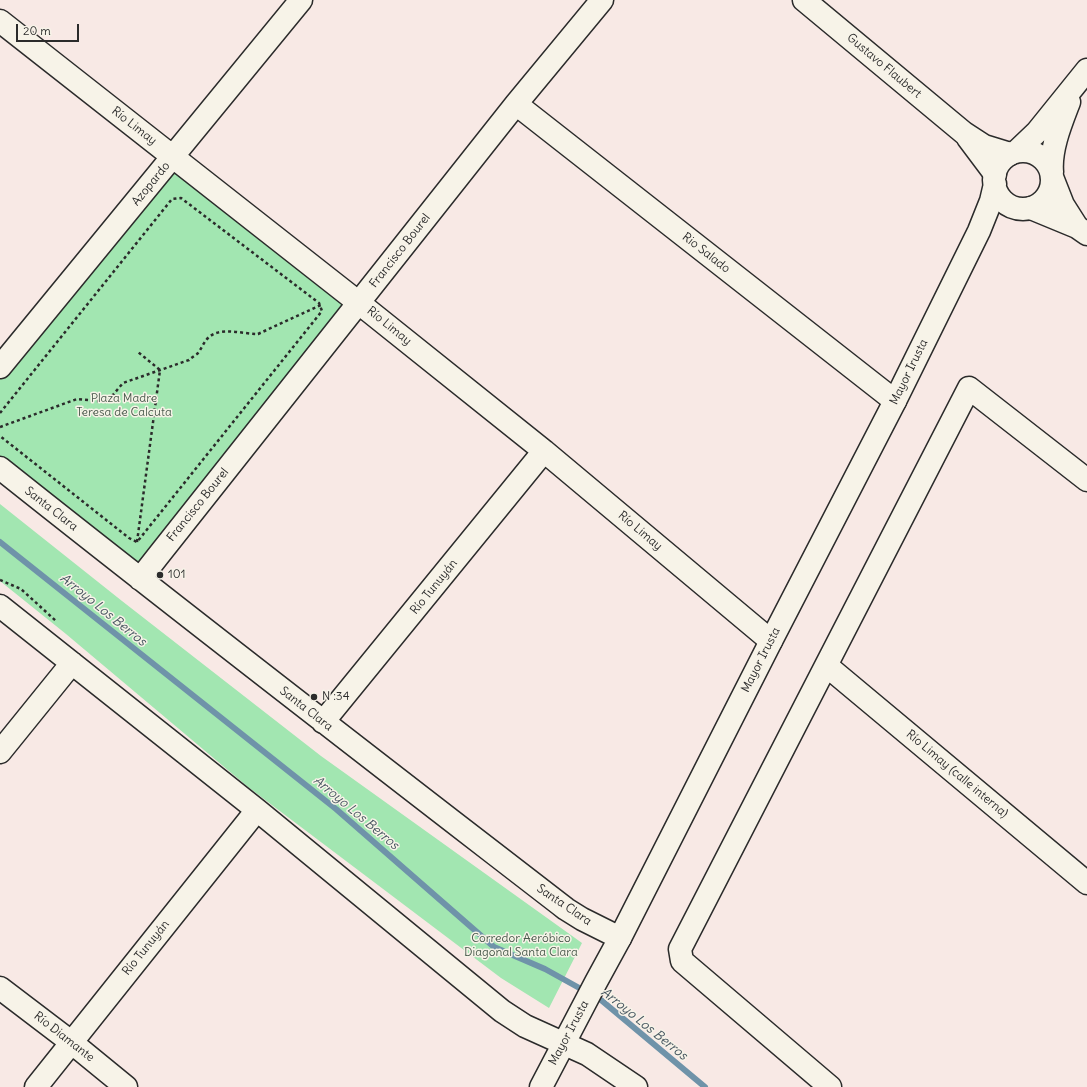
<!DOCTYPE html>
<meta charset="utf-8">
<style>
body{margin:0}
#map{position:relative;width:1087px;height:1087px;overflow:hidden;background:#f8e9e5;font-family:Delius,sans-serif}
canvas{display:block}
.scale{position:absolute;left:16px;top:24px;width:63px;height:18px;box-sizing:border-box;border:2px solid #2b2b2b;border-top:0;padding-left:5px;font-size:12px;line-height:14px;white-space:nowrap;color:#2b2b2b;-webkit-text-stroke:3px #f7f3e8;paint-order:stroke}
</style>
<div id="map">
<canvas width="1087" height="1087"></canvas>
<div class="scale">20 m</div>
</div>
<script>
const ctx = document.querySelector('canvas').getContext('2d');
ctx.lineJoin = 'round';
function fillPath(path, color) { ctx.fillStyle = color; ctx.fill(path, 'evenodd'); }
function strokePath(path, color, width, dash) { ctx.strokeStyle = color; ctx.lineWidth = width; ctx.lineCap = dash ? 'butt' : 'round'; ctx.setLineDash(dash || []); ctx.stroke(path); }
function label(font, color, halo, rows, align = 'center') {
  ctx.font = font + ' Delius,sans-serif'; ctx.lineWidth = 3; ctx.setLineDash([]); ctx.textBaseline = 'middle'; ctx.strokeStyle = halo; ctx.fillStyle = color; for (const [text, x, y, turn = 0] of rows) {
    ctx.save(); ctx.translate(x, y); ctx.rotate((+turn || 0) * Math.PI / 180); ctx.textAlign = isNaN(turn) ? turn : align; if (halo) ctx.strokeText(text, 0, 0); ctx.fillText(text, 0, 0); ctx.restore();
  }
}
fillPath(new Path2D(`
 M 173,157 L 359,303 L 140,579 L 0,468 L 0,367 Z
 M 0,504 L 122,601 L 321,756 L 582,943 L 549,1008 L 501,978 L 248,787 L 66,634 L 0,581 Z`), '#a2e6b1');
strokePath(new Path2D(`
 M 0,542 L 336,809 L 494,947 L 545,969 L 601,1000 L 705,1087`), '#6f93a9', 6);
const minor = new Path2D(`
 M 804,0 L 964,133 L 984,146 L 1010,154
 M 0,21 L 359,303 L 544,451 L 771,641
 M 516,104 L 895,401
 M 968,138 L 995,174
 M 1052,177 L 1063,205 L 1077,227
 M 1031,208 L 1077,227 L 1087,234
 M 0,367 L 301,0
 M 0,468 C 187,617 377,763 566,909 L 582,919 L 620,938
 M 140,579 L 158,556 L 516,104 L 602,0
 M 0,606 L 257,810 L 502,1011 L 525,1026 L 587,1054 L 636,1087
 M 827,666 L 1087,883
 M 323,722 L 544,451
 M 0,752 L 72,663
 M 0,988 L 71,1042 L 126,1087
 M 36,1087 L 257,810
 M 830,1087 L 682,961 L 680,949 L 969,388 L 1087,480`);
const major = new Path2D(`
 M994 180a29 29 0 1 1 58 0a29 29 0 1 1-58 0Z
 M 1016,152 L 1037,132 L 1087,70
 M 1052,172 C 1050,149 1061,123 1069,102
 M 541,1087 L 596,982 L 620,938 L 771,641 L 895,401 L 979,231 L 991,201 L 995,184`);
strokePath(minor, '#2b2b2b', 25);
strokePath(major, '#2b2b2b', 25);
strokePath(new Path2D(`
 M 0,413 L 172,199 L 181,198 L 319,303 L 322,311 L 137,542 L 129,538 L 0,436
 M 0,427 L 77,399 L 107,402 L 123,383 L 189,360 C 191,358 194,356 197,354 C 201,350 203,343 208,338 C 220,326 242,334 258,334 L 321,305
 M 137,542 L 160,370 L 138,352
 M 0,580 L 21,589 L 56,621`), '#2b2b2b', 2.5, [3, 3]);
strokePath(minor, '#f7f3e8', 22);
strokePath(major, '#f7f3e8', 22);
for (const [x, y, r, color] of [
 [160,575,4,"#2b2b2b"],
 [314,697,4,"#2b2b2b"]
]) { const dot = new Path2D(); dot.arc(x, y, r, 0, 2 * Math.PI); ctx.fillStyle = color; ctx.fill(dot); strokePath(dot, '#f7f3e8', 1.5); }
label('12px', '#2b2b2b', '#f7f3e8', [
 ["Gustavo Flaubert",884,66,40],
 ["Río Limay",134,126,38],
 ["Azopardo",151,184,-51],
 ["Francisco Bourel",400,251,-52],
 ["Rio Salado",706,253,38],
 ["Río Limay",389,326,39],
 ["Mayor Irusta",909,372,-64],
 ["Francisco Bourel",198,505,-51],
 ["Santa Clara",51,509,38],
 ["Río Limay",640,531,40],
 ["Río Tunuyán",434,587,-51],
 ["Mayor Irusta",761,660,-63],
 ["Santa Clara",306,709,38],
 ["Río Limay (calle interna)",957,774,40],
 ["Santa Clara",564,905,34],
 ["Río Tunuyán",146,948,-51],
 ["Mayor Irusta",569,1033,-62],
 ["Río Diamante",64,1037,38]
]);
label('12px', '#495a4c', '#f7f3e8', [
 ["Plaza Madre",124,399],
 ["Teresa de Calcuta",124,413],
 ["Corredor Aeróbico",521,939],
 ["Diagonal Santa Clara",521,953]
]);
label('12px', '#2b2b2b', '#f7f3e8', [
 ["101",168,575],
 ["N :34",322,697]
], 'left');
label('italic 13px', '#475660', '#f7f3e8', [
 ["Arroyo Los Berros",103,610,39],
 ["Arroyo Los Berros",356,813,40],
 ["Arroyo Los Berros",644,1024,39]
]);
</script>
